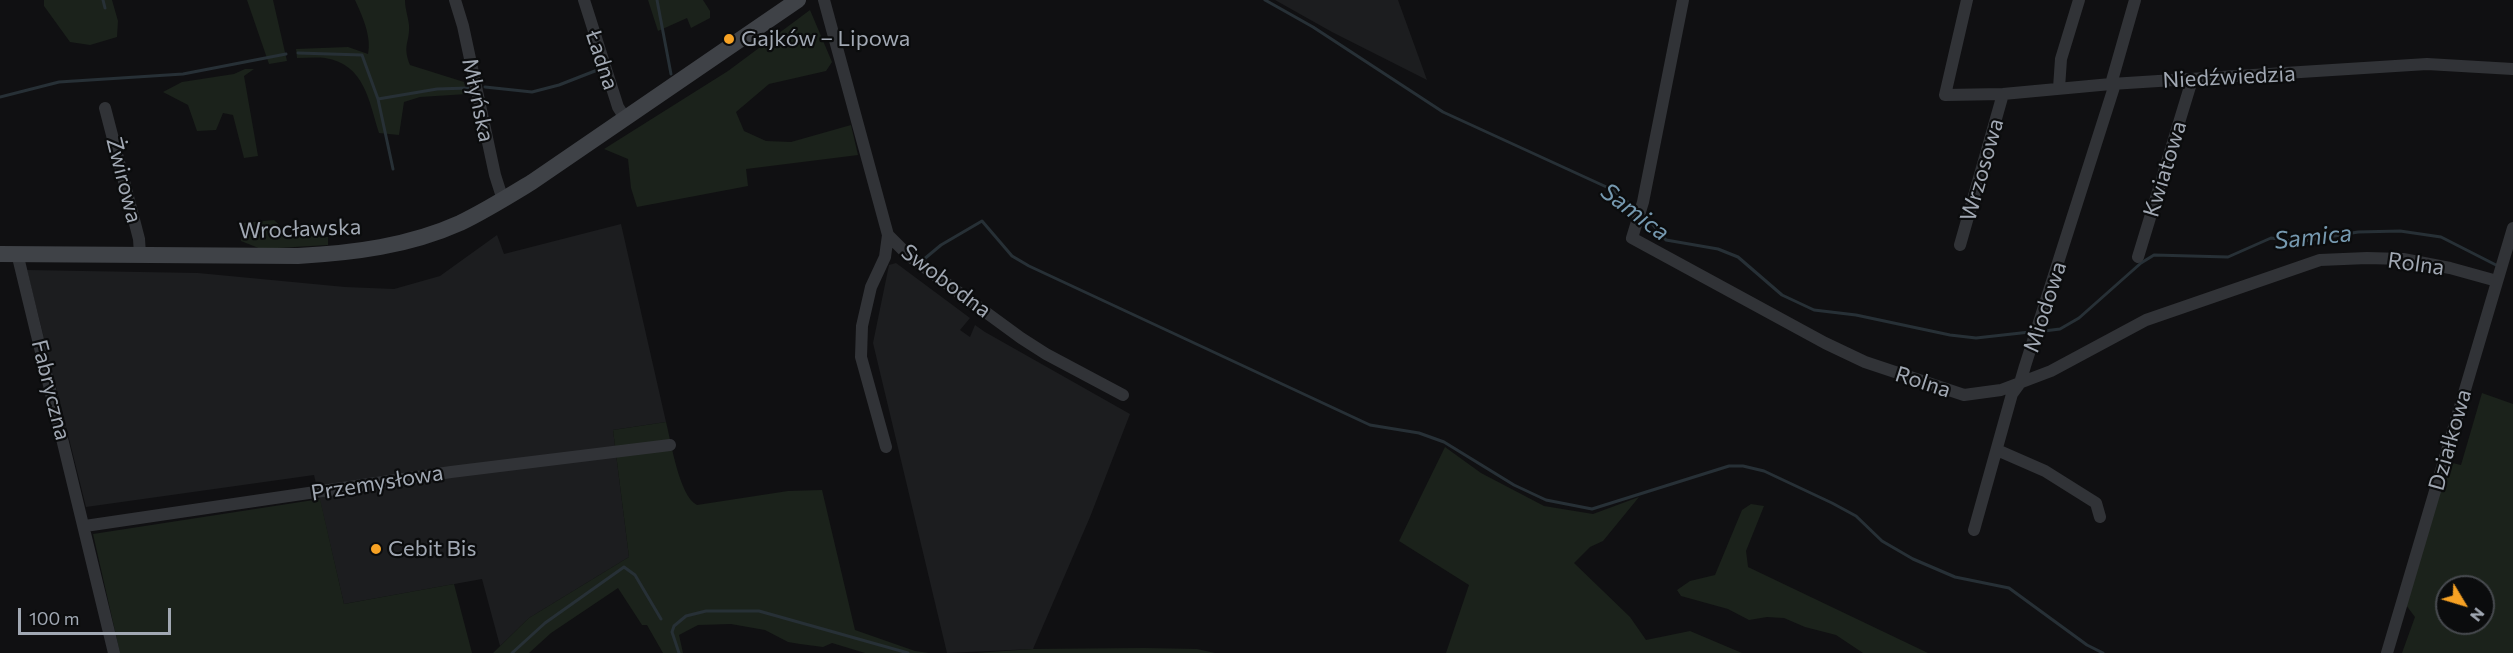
<!DOCTYPE html>
<meta charset="utf-8">
<style>
body{margin:0}
#map{position:relative;width:2513px;height:653px;overflow:hidden;background:#101012;font-family:Commissioner,sans-serif}
canvas{display:block}
.north{position:absolute;left:2435px;top:575px;width:60px;height:60px;box-sizing:border-box;background:#0b0c0d;border:2px solid #474a4f;border-radius:50%;rotate:128deg;font-size:16px;font-weight:700;line-height:24px;text-align:center;color:#a1a8b3}
.north::after{content:'';display:block;margin:auto;width:21px;height:27px;background:#f7a224;clip-path:polygon(50% 0,100% 100%,50% 72%,0 100%)}
.scale{position:absolute;left:18px;top:608px;width:153px;height:27px;box-sizing:border-box;border:3px solid #a1a8b3;border-top:0;padding-left:8px;font-size:18px;line-height:21px;white-space:nowrap;color:#a1a8b3;-webkit-text-stroke:4px #0b0c0d;paint-order:stroke}
</style>
<div id="map">
<canvas width="2513" height="653"></canvas>
<div class="north">N</div>
<div class="scale">100 m</div>
</div>
<script>
const ctx = document.querySelector('canvas').getContext('2d');
ctx.lineJoin = 'round';
function fillPath(path, color) { ctx.fillStyle = color; ctx.fill(path, 'evenodd'); }
function strokePath(path, color, width, dash) { ctx.strokeStyle = color; ctx.lineWidth = width; ctx.lineCap = dash ? 'butt' : 'round'; ctx.setLineDash(dash || []); ctx.stroke(path); }
function label(font, color, halo, rows, align = 'center') {
  ctx.font = font + ' Commissioner,sans-serif'; ctx.lineWidth = 4.5; ctx.setLineDash([]); ctx.textBaseline = 'middle'; ctx.strokeStyle = halo; ctx.fillStyle = color; for (const [text, x, y, turn = 0] of rows) {
    ctx.save(); ctx.translate(x, y); ctx.rotate((+turn || 0) * Math.PI / 180); ctx.textAlign = isNaN(turn) ? turn : align; if (halo) ctx.strokeText(text, 0, 0); ctx.fillText(text, 0, 0); ctx.restore();
  }
}
fillPath(new Path2D(`
 M 1275,0 L 1398,0 L 1427,80 L 1332,32 Z
 M 621,224 L 666,422 L 613,430 L 629,557 L 529,618 L 500,646 L 482,579 L 344,604 L 314,475 L 86,507 L 27,270 L 198,273 L 345,287 L 394,289 L 440,276 L 497,235 L 504,254 Z
 M 896,263 L 970,318 L 960,330 L 970,337 L 975,325 L 985,332 L 1130,414 L 1090,517 L 1033,649 L 947,653 L 873,343 L 889,265 Z`), '#1c1d1f');
fillPath(new Path2D(`
 M 44,0 L 112,0 L 118,21 L 117,37 L 90,45 L 70,42 L 44,6 Z
 M 247,0 L 273,0 L 287,61 L 269,64 Z
 M 355,0 L 405,0 C 405,9 408,16 409,25 C 410,43 402,45 410,65 L 464,82 L 467,94 L 420,97 L 404,102 L 399,135 L 379,133 C 369,102 365,64 325,58 C 316,57 306,58 297,58 L 296,49 L 348,47 L 368,54 C 372,37 362,15 355,0 Z
 M 648,0 L 703,0 L 710,11 L 710,18 L 691,28 L 687,18 L 658,31 Z
 M 810,10 L 832,62 L 826,71 L 769,84 L 736,112 L 744,131 L 766,141 L 791,142 L 851,125 L 858,155 L 746,169 L 748,186 L 637,207 L 631,188 L 628,159 L 604,149 L 728,71 Z
 M 245,69 L 254,69 L 244,76 L 258,156 L 244,158 L 233,115 L 223,113 L 216,130 L 197,131 L 188,105 L 163,92 L 182,82 L 234,74 Z
 M 274,220 L 290,235 L 328,237 L 328,245 L 261,249 L 241,241 L 244,223 Z
 M 2482,393 L 2513,404 L 2513,653 L 2402,653 L 2415,617 L 2406,605 L 2448,462 L 2461,465 ZM 2447,587 L 2483,587 L 2483,623 L 2447,623 Z
 M 666,422 C 671,441 679,496 697,505 L 788,491 L 822,490 L 855,630 L 915,651 L 929,653 L 865,653 L 832,643 L 823,647 L 800,644 L 788,642 L 765,630 L 731,624 L 698,625 L 679,635 L 683,653 L 663,653 L 647,625 L 642,625 L 618,588 L 551,633 L 529,653 L 493,653 L 529,618 L 629,557 L 613,430 Z
 M 1445,447 L 1481,473 L 1544,506 L 1593,514 L 1639,497 L 1603,541 L 1590,547 L 1574,563 L 1630,617 L 1646,640 L 1690,631 L 1742,653 L 1446,653 L 1469,585 L 1399,541 Z
 M 320,499 L 344,604 L 454,584 L 472,653 L 120,653 L 93,534 Z
 M 1751,504 L 1764,506 L 1746,551 L 1748,567 L 1928,653 L 1863,653 L 1836,635 L 1805,627 L 1784,618 L 1767,617 L 1749,620 L 1728,609 L 1681,596 L 1677,590 L 1690,581 L 1715,575 L 1742,510 Z
 M 1144,648 L 1197,649 L 1215,653 L 976,653 L 1033,649 Z`), '#1b221b');
strokePath(new Path2D(`
 M 103,0 L 105,8
 M 657,0 L 671,74
 M 1265,0 L 1313,27 L 1443,112 L 1613,190 L 1636,209
 M 298,53 L 362,55 L 378,99 L 393,169
 M 485,87 L 532,92 L 559,85 L 600,69
 M 0,97 L 59,82 L 183,74 L 286,54
 M 378,99 L 437,89 L 468,88
 M 1642,212 L 1666,240 L 1718,249 L 1738,257 L 1782,295 L 1814,310 L 1856,315 L 1950,335 L 1976,338 L 2030,332
 M 923,260 L 941,245 L 982,221 L 1012,256 L 1029,266 L 1370,425 L 1419,433 L 1444,442 L 1514,485 L 1546,500 L 1592,509 L 1729,466 L 1743,466 L 1764,471 L 1832,503 L 1856,516 L 1882,541 L 1913,559 L 1955,577 L 2009,588 L 2087,645 L 2103,653
 M 2044,331 L 2060,329 L 2079,318 L 2141,263 L 2154,255 L 2228,257 L 2271,238 L 2299,242 L 2358,232 L 2400,231 L 2441,237 L 2496,265
 M 512,653 L 545,623 L 624,567 L 635,575 L 661,619
 M 679,653 L 672,632 L 674,626 L 686,616 L 706,611 L 759,611 L 908,653`), '#273036', 3);
strokePath(new Path2D(`
 M 455,0 L 463,26 L 495,175 L 503,200
 M 584,0 L 618,107 L 625,118
 M 824,0 L 888,235 L 909,256 L 1021,338 L 1046,354 L 1123,395
 M 1683,0 L 1643,202 L 1632,238 L 1825,343 L 1865,362 L 1964,395 L 2001,390 L 2051,371 L 2146,320 L 2320,260 L 2367,258 L 2403,259 L 2450,268 L 2497,281
 M 1967,0 L 1945,95 L 2003,94 L 2111,84 L 2427,64 L 2513,69
 M 2111,84 L 2135,0
 M 2059,88 L 2061,59 L 2079,0
 M 105,108 L 139,239 L 140,254
 M 1960,245 L 2003,94
 M 17,253 L 114,653
 M 2138,257 L 2192,80
 M 886,447 L 861,357 L 862,326 L 871,287 L 885,257 L 888,235
 M 1997,450 L 2045,471 L 2096,503 L 2100,517
 M 85,526 L 451,472 L 670,445
 M 1974,530 L 2012,394 L 2020,383 L 2025,366 L 2115,84
 M 2387,653 L 2513,228`), '#313337', 12);
strokePath(new Path2D(`
 M 0,254 L 298,256 C 353,253 409,246 460,223 C 485,211 509,196 532,182 L 798,0`), '#3f4247', 16);
for (const [x, y, r, color] of [
 [729,39,6,"#f7a224"],
 [376,549,6,"#f7a224"]
]) { const dot = new Path2D(); dot.arc(x, y, r, 0, 2 * Math.PI); ctx.fillStyle = color; ctx.fill(dot); strokePath(dot, '#0b0c0d', 2); }
label('22px', '#a1a8b3', '#0b0c0d', [
 ["Gajków – Lipowa",741,39],
 ["Cebit Bis",388,549]
], 'left');
label('22px', '#a1a8b3', '#0b0c0d', [
 ["Ładna",602,60,72],
 ["Niedźwiedzia",2229,77,-3],
 ["Młyńska",478,100,78],
 ["Kwiatowa",2165,169,-73],
 ["Wrzosowa",1982,170,-74],
 ["Żwirowa",124,180,76],
 ["Wrocławska",300,229,-2],
 ["Rolna",2416,264,8],
 ["Swobodna",946,281,37],
 ["Miodowa",2045,307,-72],
 ["Rolna",1923,382,18],
 ["Fabryczna",51,390,76],
 ["Działkowa",2450,440,-74],
 ["Przemysłowa",377,483,-9]
]);
label('italic 24px', '#7699b0', '#0b0c0d', [
 ["Samica",1635,212,37],
 ["Samica",2313,237,-6]
]);
</script>
